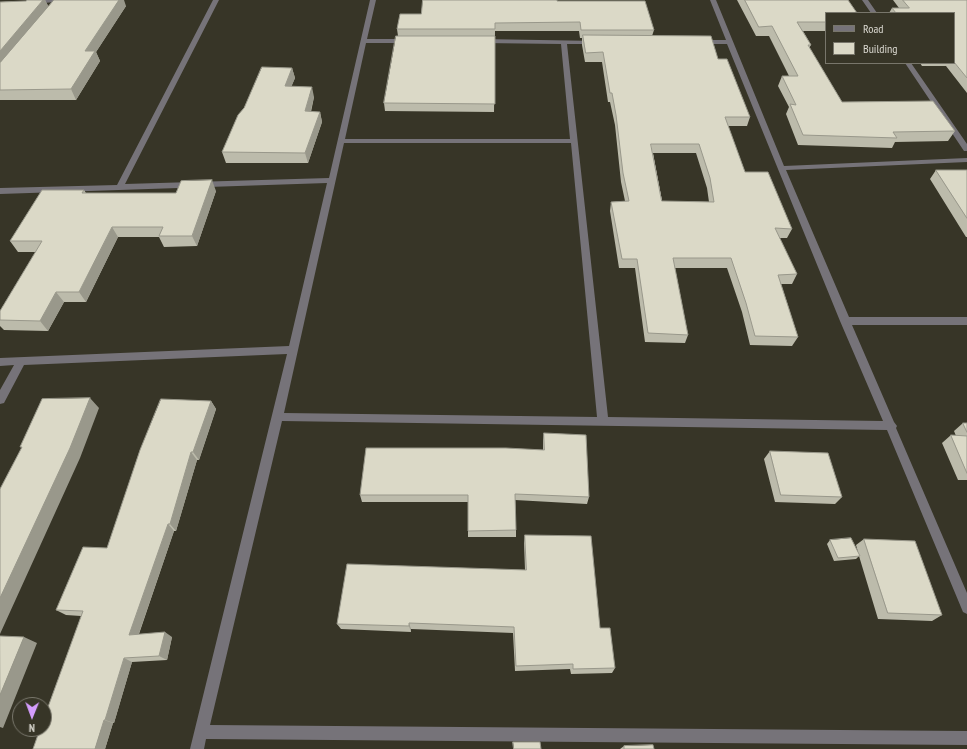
<!DOCTYPE html>
<style>
body{margin:0}
#map{position:relative;width:967px;height:749px;overflow:hidden;background:#373527;font-family:"PT Sans Narrow",sans-serif}
canvas{display:block}
.legend{position:absolute;left:825px;top:12px;width:130px;height:52px;box-sizing:border-box;background:#373527;border:1px solid #78766b;margin:0;padding:5px 7px;list-style:none;font-size:12px;color:#dad8d0}
.legend li{display:flex;align-items:center;gap:8px;height:20px}
.legend b{width:20px;border:1px solid #78766b}
.north{position:absolute;left:12px;top:697px;width:40px;height:40px;box-sizing:border-box;background:#373527;border:1px solid #78766b;border-radius:50%;rotate:181deg;font-size:11px;font-weight:700;line-height:16px;text-align:center;color:#dad8d0}
.north::after{content:'';display:block;margin:auto;width:14px;height:18px;background:#d49cfc;clip-path:polygon(50% 0,100% 100%,50% 72%,0 100%)}
</style>
<div id="map">
<canvas width="967" height="749"></canvas>
<ul class="legend">
<li><b style="height:5px;background:#767379"></b>Road</li>
<li><b style="height:11px;background:#dbd9c7"></b>Building</li>
</ul>
<div class="north">N</div>
</div>
<script>
const ctx = document.querySelector('canvas').getContext('2d');
ctx.lineJoin = 'round';
function fillPath(path, color) { ctx.fillStyle = color; ctx.fill(path, 'evenodd'); }
function strokePath(path, color, width, dash) { ctx.strokeStyle = color; ctx.lineWidth = width; ctx.lineCap = dash ? 'butt' : 'round'; ctx.setLineDash(dash || []); ctx.stroke(path); }
fillPath(new Path2D(`
 M 58,0 L 55,2 L 33,4 L 30,2 L 36,0 Z
 M 213,0 L 219,0 L 125,184 L 329,178 L 370,0 L 376,0 L 367,39 L 408,39 L 411,41 L 408,43 L 366,43 L 345,139 L 570,139 L 561,44 L 482,43 L 479,41 L 482,39 L 598,41 L 599,42 L 596,44 L 567,44 L 608,417 L 883,421 L 840,321 L 727,44 L 700,44 L 697,42 L 700,40 L 726,40 L 710,0 L 716,0 L 784,166 L 967,158 L 967,162 L 786,170 L 849,317 L 967,317 L 967,325 L 852,325 L 894,422 L 897,426 L 896,428 L 967,593 L 967,614 L 963,612 L 887,430 L 282,421 L 210,725 L 967,731 L 967,745 L 206,739 L 204,749 L 190,749 L 287,354 L 24,365 L 4,403 L 0,404 L 0,390 L 14,365 L 0,366 L 0,358 L 289,346 L 327,183 L 0,194 L 0,188 L 117,185 ZM 344,143 L 571,143 L 597,417 L 284,413 Z
 M 862,0 L 868,0 L 877,13 L 871,13 Z
 M 905,63 L 911,63 L 967,144 L 967,151 L 964,151 Z`), '#767379');
fillPath(new Path2D(`
 M 27,0 L 45,0 L 48,6 L 126,6 L 96,52 L 100,61 L 76,100 L 0,100 L 0,2 L 26,1 Z
 M 737,0 L 848,0 L 826,13 L 826,31 L 803,31 L 811,45 L 809,48 L 842,102 L 955,131 L 948,141 L 895,142 L 892,148 L 798,145 L 786,114 L 789,107 L 778,86 L 782,76 L 789,76 L 769,36 L 756,36 Z
 M 893,0 L 967,0 L 967,93 L 946,66 L 922,66 L 920,63 L 954,63 L 954,13 L 889,13 L 892,8 L 899,8 Z
 M 557,1 L 654,30 L 652,36 L 718,59 L 750,117 L 747,126 L 728,126 L 745,172 L 792,229 L 787,238 L 779,238 L 797,274 L 792,284 L 781,284 L 798,337 L 792,346 L 750,345 L 742,312 L 727,268 L 675,268 L 688,335 L 685,343 L 645,342 L 635,268 L 619,268 L 610,211 L 611,202 L 625,201 L 621,182 L 615,125 L 610,102 L 608,102 L 602,62 L 585,62 L 582,45 L 582,38 L 580,38 L 579,31 L 495,31 L 494,112 L 385,111 L 384,103 L 398,36 L 397,29 L 421,14 ZM 653,153 L 696,153 L 707,188 L 709,202 L 662,201 Z
 M 292,68 L 295,78 L 291,87 L 314,97 L 311,112 L 320,112 L 322,122 L 308,163 L 226,163 L 222,152 Z
 M 936,170 L 967,170 L 967,237 L 966,237 L 930,179 Z
 M 84,190 L 86,193 L 176,193 L 216,191 L 197,246 L 164,247 L 159,237 L 118,237 L 86,302 L 64,302 L 48,331 L 4,330 L 0,326 L 0,311 L 36,252 L 18,252 L 10,241 Z
 M 211,401 L 216,409 L 199,460 L 197,460 L 176,531 L 174,531 L 139,634 L 172,637 L 167,660 L 132,662 L 114,723 L 113,723 L 105,749 L 81,616 L 66,615 L 56,610 L 107,548 Z
 M 963,423 L 967,423 L 967,480 L 958,480 L 942,443 L 951,435 L 956,436 L 954,431 Z
 M 544,433 L 589,497 L 587,504 L 515,500 L 516,530 L 516,537 L 468,537 L 468,502 L 362,502 L 360,495 L 543,450 L 543,440 Z
 M 770,451 L 842,497 L 835,504 L 775,502 L 764,459 Z
 M 525,535 L 600,628 L 615,668 L 612,673 L 571,674 L 570,669 L 515,671 L 513,633 L 411,629 L 411,632 L 341,629 L 337,624 L 525,570 L 524,543 Z
 M 864,539 L 942,615 L 932,621 L 878,619 L 859,556 L 856,559 L 834,561 L 827,544 L 830,540 L 858,552 L 856,545 Z
 M 624,746 L 654,749 L 620,749 Z`), '#bcbbab');
fillPath(new Path2D(`
 M 43,0 L 45,0 L 50,9 L 0,69 L 0,51 Z
 M 119,0 L 124,0 L 126,6 L 96,52 L 100,61 L 76,100 L 71,89 L 85,51 Z
 M 292,68 L 295,78 L 287,97 L 285,86 Z
 M 312,87 L 314,97 L 308,122 L 305,111 Z
 M 320,112 L 322,122 L 308,163 L 305,153 Z
 M 212,180 L 216,191 L 197,246 L 192,236 Z
 M 112,227 L 118,237 L 86,302 L 79,292 Z
 M 56,292 L 64,302 L 48,331 L 40,321 Z
 M 90,398 L 99,408 L 80,458 L 0,634 L 0,598 Z
 M 211,401 L 216,409 L 199,460 L 193,452 Z
 M 191,452 L 197,460 L 176,531 L 170,524 Z
 M 168,524 L 174,531 L 137,639 L 129,635 Z
 M 409,623 L 411,629 L 411,632 L 409,626 Z
 M 165,632 L 172,637 L 167,660 L 159,656 Z
 M 24,637 L 37,643 L 3,728 L 0,727 L 0,695 Z
 M 124,658 L 132,662 L 114,723 L 105,720 Z
 M 104,720 L 113,723 L 105,749 L 95,749 Z`), '#99988b');
const building = new Path2D(`
 M 27,0 L 43,0 L 0,51 L 0,2 L 26,1 Z
 M 54,0 L 119,0 L 85,51 L 95,51 L 71,89 L 0,90 L 0,63 Z
 M 423,0 L 557,0 L 557,1 L 645,1 L 654,30 L 581,30 L 580,22 L 495,23 L 495,29 L 397,29 L 400,14 L 421,14 Z
 M 745,0 L 848,0 L 857,13 L 826,13 L 826,22 L 797,22 L 811,45 L 808,45 L 842,102 L 933,101 L 955,131 L 893,132 L 897,138 L 803,135 L 790,104 L 796,105 L 782,76 L 798,76 L 772,26 L 759,27 Z
 M 903,0 L 967,0 L 967,78 L 954,62 L 954,13 L 896,13 L 892,8 L 909,8 Z
 M 583,35 L 711,36 L 718,59 L 727,59 L 750,117 L 725,117 L 745,172 L 768,172 L 792,229 L 775,228 L 797,274 L 778,275 L 798,337 L 755,336 L 746,303 L 731,258 L 673,258 L 688,335 L 648,333 L 637,259 L 622,259 L 611,202 L 629,201 L 623,173 L 616,115 L 612,93 L 610,93 L 603,52 L 586,53 ZM 651,144 L 699,144 L 710,178 L 714,202 L 662,201 Z
 M 396,36 L 495,36 L 495,104 L 384,103 Z
 M 262,67 L 292,68 L 285,86 L 312,87 L 305,111 L 320,112 L 305,153 L 222,152 L 238,115 L 244,108 Z
 M 936,170 L 967,170 L 967,218 Z
 M 212,180 L 192,236 L 159,236 L 163,227 L 112,227 L 79,292 L 56,292 L 40,321 L 0,320 L 0,311 L 42,241 L 10,241 L 42,190 L 84,190 L 82,193 L 176,193 L 181,181 Z
 M 90,398 L 70,448 L 0,598 L 0,489 L 22,447 L 20,447 L 42,399 Z
 M 161,399 L 211,401 L 193,452 L 191,452 L 170,524 L 168,524 L 129,635 L 165,632 L 159,656 L 124,658 L 105,720 L 104,720 L 95,749 L 33,749 L 40,729 L 44,729 L 44,718 L 83,611 L 56,610 L 83,547 L 107,548 L 140,450 Z
 M 963,423 L 967,423 L 967,432 Z
 M 544,433 L 586,435 L 589,497 L 515,494 L 516,530 L 468,531 L 468,495 L 360,495 L 366,448 L 506,448 L 544,450 Z
 M 951,435 L 967,436 L 967,473 Z
 M 770,451 L 828,453 L 842,497 L 781,495 Z
 M 525,535 L 591,536 L 600,628 L 610,628 L 615,668 L 573,669 L 573,664 L 516,666 L 514,627 L 409,623 L 409,626 L 337,624 L 347,564 L 526,570 Z
 M 851,538 L 860,556 L 838,558 L 830,540 Z
 M 864,539 L 915,541 L 942,615 L 888,613 Z
 M 0,636 L 24,637 L 0,695 Z
 M 513,742 L 540,742 L 541,749 L 514,749 Z
 M 653,745 L 654,749 L 624,749 L 624,746 Z`);
fillPath(building, '#dbd9c7');
strokePath(building, '#99988b', 1);
</script>
